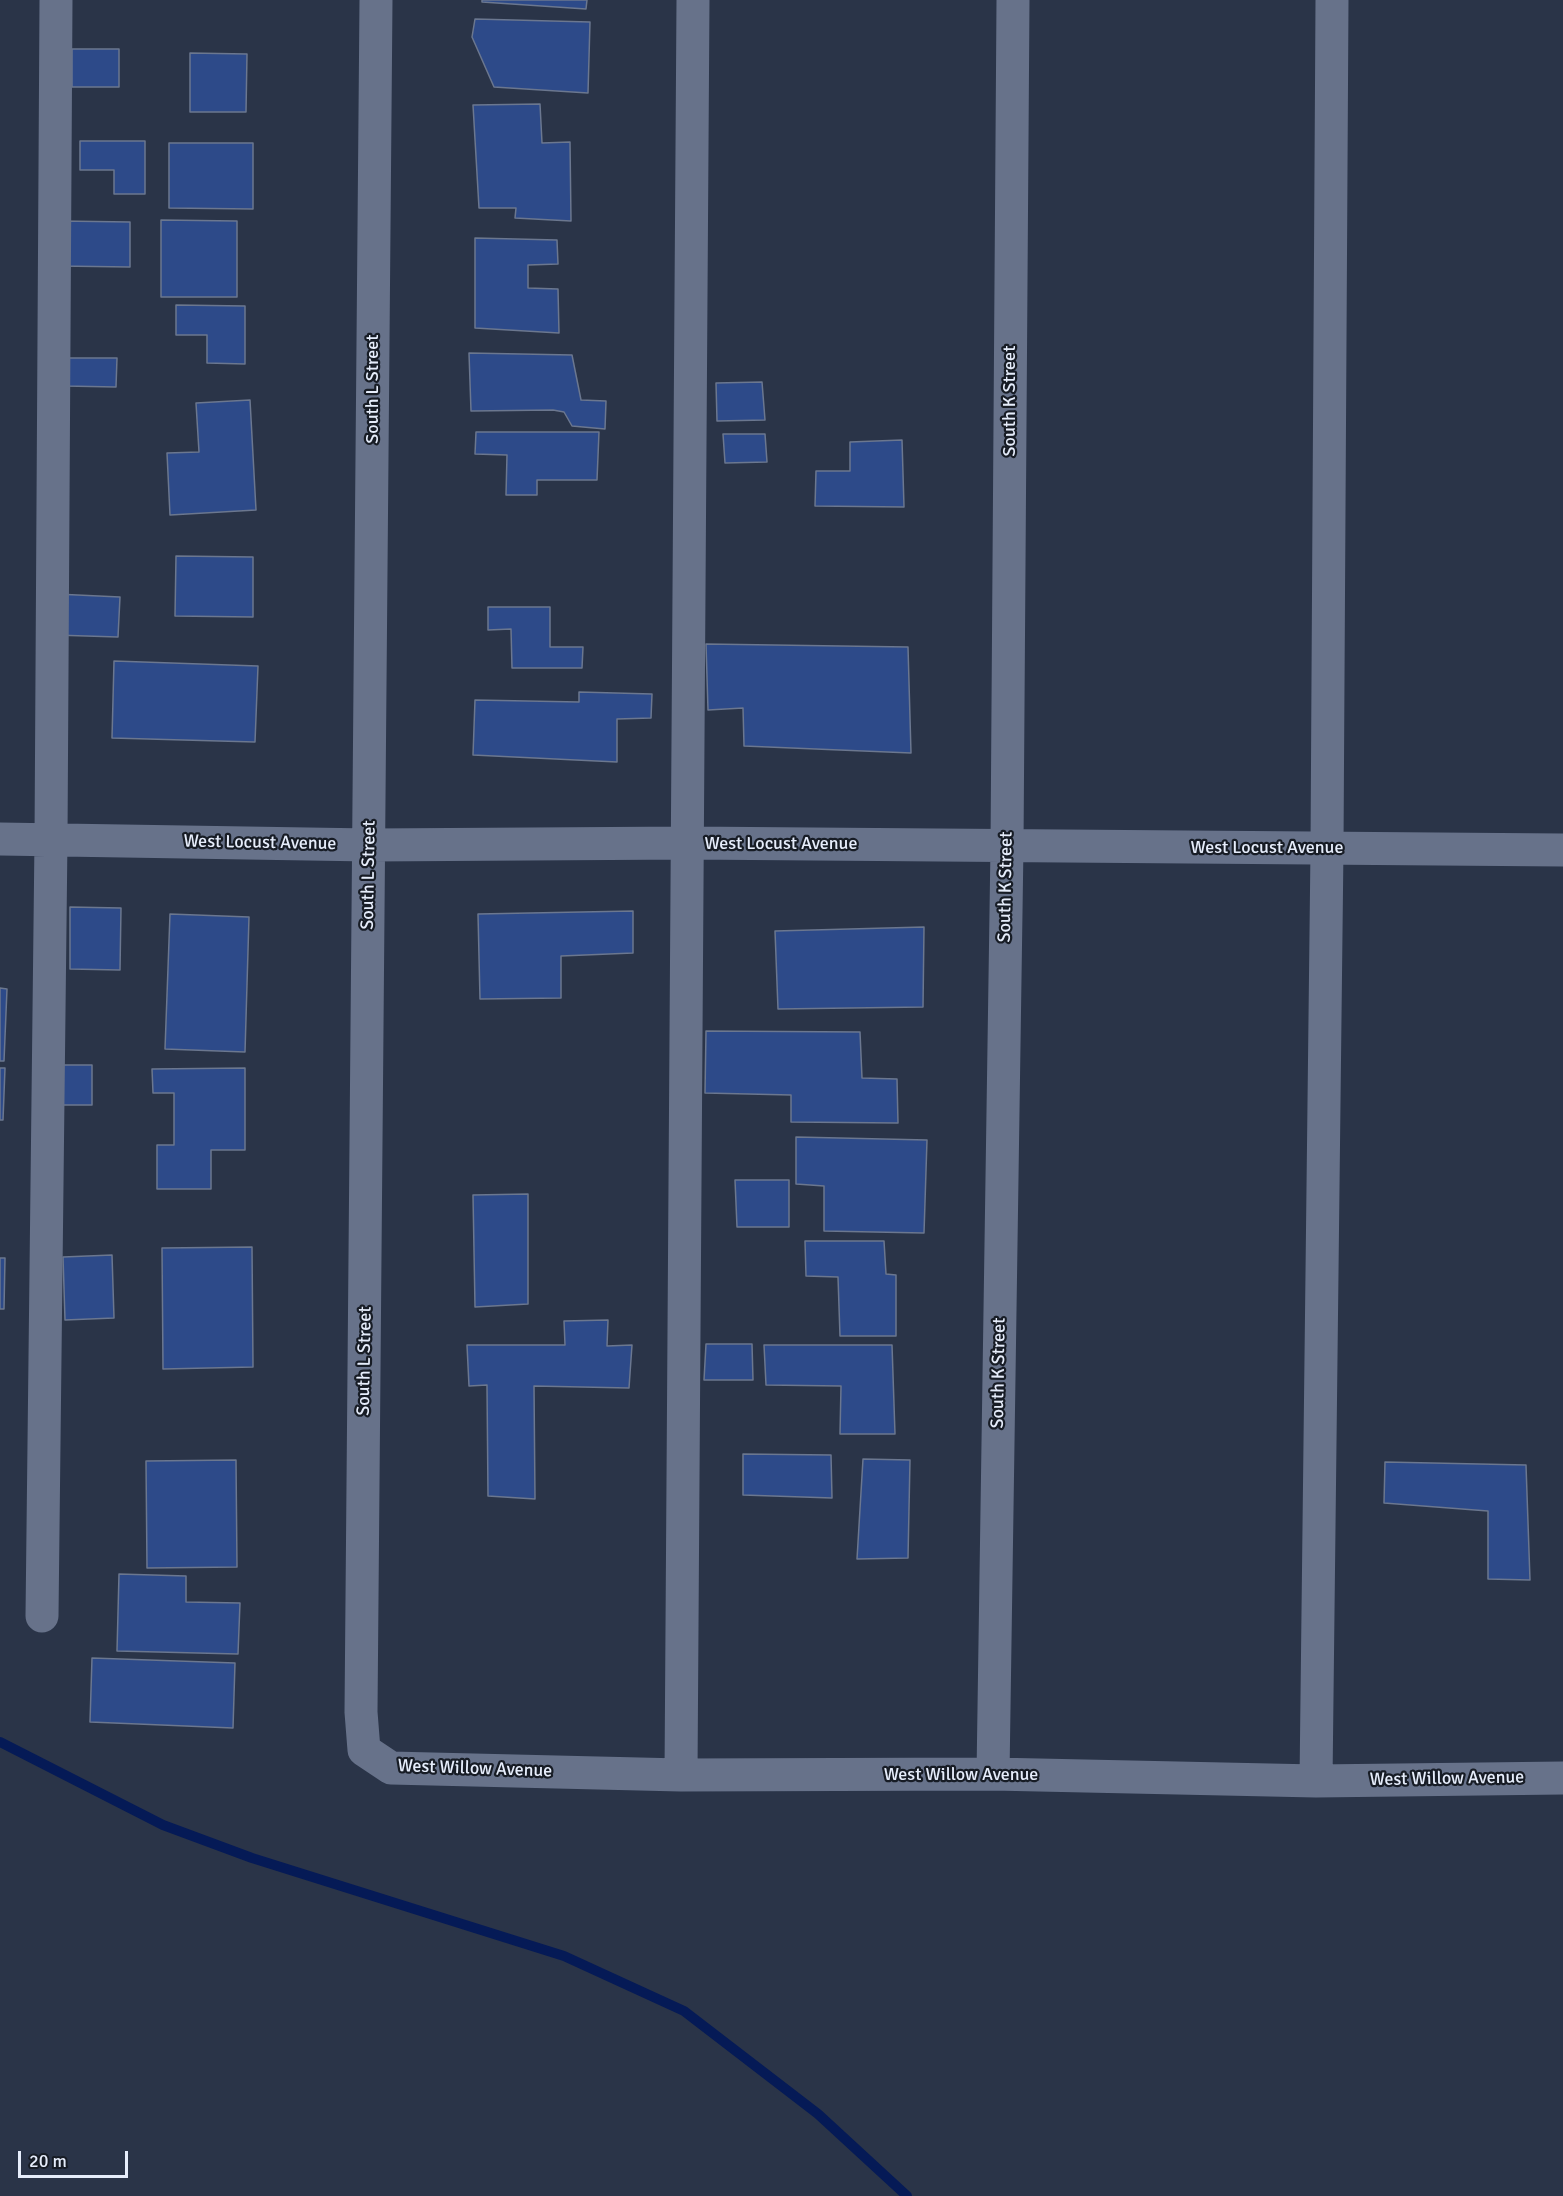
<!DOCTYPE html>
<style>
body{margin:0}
#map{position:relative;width:1563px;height:2196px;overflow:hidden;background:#2a3448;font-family:Signika,sans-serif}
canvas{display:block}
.scale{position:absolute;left:18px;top:2151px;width:110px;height:27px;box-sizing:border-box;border:3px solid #e6edfb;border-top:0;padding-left:8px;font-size:18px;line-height:21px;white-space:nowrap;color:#e6edfb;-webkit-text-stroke:4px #171c25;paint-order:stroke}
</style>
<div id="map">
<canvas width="1563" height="2196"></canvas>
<div class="scale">20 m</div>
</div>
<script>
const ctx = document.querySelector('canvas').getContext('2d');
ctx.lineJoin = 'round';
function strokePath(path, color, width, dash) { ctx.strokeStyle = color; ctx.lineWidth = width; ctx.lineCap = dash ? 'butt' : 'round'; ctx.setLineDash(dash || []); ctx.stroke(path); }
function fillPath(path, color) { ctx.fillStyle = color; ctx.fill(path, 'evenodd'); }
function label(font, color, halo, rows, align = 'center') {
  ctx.font = font + ' Signika,sans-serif'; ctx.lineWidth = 4.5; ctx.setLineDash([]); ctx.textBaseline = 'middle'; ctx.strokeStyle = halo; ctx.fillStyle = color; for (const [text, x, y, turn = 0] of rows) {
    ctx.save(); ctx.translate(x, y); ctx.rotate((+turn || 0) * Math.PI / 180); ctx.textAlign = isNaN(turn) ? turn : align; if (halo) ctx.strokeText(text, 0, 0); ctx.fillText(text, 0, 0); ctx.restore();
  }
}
strokePath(new Path2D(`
 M 0,1742 L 163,1825 L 252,1858 L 564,1956 L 684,2011 L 818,2114 L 907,2196`), '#051a56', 10);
const building = new Path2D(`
 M 482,0 L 587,0 L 586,9 L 482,2 Z
 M 475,19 L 590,22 L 588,93 L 494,87 L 472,37 Z
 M 72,49 L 119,49 L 119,87 L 72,87 Z
 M 190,53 L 247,54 L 246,112 L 190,112 Z
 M 540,104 L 542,143 L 570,142 L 571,221 L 515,218 L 516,208 L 479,208 L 473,105 Z
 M 80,141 L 145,141 L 145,194 L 114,194 L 114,170 L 80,170 Z
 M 169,143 L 253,143 L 253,209 L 169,208 Z
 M 161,220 L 237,221 L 237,297 L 161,297 Z
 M 60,221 L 130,222 L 130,267 L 59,266 Z
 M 475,238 L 557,240 L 558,264 L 528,265 L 528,288 L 558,289 L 559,333 L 475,328 Z
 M 176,305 L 245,306 L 245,364 L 207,363 L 207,335 L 176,335 Z
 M 469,353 L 572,355 L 581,400 L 606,401 L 605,429 L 572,426 L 564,412 L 553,410 L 471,411 Z
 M 65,358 L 117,358 L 116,387 L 65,386 Z
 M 762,382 L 765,420 L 717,421 L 716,383 Z
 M 250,400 L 256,510 L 170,515 L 167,453 L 199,452 L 196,403 Z
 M 476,432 L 599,432 L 597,480 L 537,480 L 537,495 L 506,495 L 507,455 L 475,454 Z
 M 723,434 L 765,434 L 767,462 L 725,463 Z
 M 902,440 L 904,507 L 815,506 L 816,471 L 850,471 L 850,442 Z
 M 176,556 L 253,557 L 253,617 L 175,616 Z
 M 56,594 L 120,597 L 118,637 L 54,635 Z
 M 488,607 L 550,607 L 550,647 L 583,647 L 582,668 L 512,668 L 511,629 L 488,630 Z
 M 706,644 L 908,647 L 911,753 L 744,746 L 743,708 L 708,710 Z
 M 114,661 L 258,666 L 255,742 L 112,738 Z
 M 579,692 L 652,694 L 651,718 L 617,719 L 617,762 L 473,755 L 475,700 L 579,702 Z
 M 70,907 L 121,908 L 120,970 L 70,969 Z
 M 633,911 L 633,953 L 561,956 L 561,998 L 480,999 L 478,914 Z
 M 170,914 L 249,917 L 245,1052 L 165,1049 Z
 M 924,927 L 923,1007 L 778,1009 L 775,931 Z
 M 0,988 L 7,989 L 4,1061 L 0,1061 Z
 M 706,1031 L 860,1032 L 862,1078 L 897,1079 L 898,1123 L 791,1122 L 791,1095 L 705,1093 Z
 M 63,1065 L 92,1065 L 92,1105 L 63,1105 Z
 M 0,1068 L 5,1068 L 3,1120 L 0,1120 Z
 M 245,1068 L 245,1150 L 211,1150 L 211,1189 L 157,1189 L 157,1145 L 174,1145 L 174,1093 L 153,1093 L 152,1069 Z
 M 796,1137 L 927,1140 L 924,1233 L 824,1231 L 824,1186 L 796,1184 Z
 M 735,1180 L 789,1180 L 789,1227 L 737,1227 Z
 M 528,1194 L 528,1304 L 475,1307 L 473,1195 Z
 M 805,1241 L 884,1241 L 886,1274 L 896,1275 L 896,1336 L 840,1336 L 838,1277 L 806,1276 Z
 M 252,1247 L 253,1367 L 163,1369 L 162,1248 Z
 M 112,1255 L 114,1318 L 65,1320 L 63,1257 Z
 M 0,1258 L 5,1258 L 4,1309 L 0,1309 Z
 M 608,1320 L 607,1346 L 632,1345 L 629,1388 L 534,1386 L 535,1499 L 488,1496 L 487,1385 L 469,1386 L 467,1345 L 565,1345 L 564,1321 Z
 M 706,1344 L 752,1344 L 753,1380 L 704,1380 Z
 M 764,1345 L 892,1345 L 895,1434 L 840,1434 L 841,1386 L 766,1385 Z
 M 743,1454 L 831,1455 L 832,1498 L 743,1495 Z
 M 863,1459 L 910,1460 L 908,1558 L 857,1559 Z
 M 236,1460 L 237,1567 L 147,1568 L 146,1461 Z
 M 1385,1462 L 1526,1465 L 1530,1580 L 1488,1579 L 1488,1511 L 1384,1503 Z
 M 119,1574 L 186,1576 L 186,1602 L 240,1603 L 238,1654 L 117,1651 Z
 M 92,1658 L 235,1663 L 233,1728 L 90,1722 Z`);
fillPath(building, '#2d4a89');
strokePath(building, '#6b778f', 1.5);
strokePath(new Path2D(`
 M 376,0 L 361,1712 L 364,1750 L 391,1768 L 681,1775 L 993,1774 L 1316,1781 L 1563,1778
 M 0,839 L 370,845 L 689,843 L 1563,850
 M 42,1616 L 51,839 L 56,0
 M 993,1774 L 1007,846 L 1013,0
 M 681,1775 L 693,0
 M 1316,1781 L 1327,848 L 1332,0`), '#67728a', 33);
label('18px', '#e6edfb', '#171c25', [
 ["South L Street",373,389,-90],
 ["South K Street",1010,401,-90],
 ["West Locust Avenue",260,843,1],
 ["West Locust Avenue",781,844],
 ["West Locust Avenue",1267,848],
 ["South L Street",369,875,-89],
 ["South K Street",1006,887,-89],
 ["South L Street",365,1361,-89],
 ["South K Street",999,1373,-89],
 ["West Willow Avenue",475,1769,2],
 ["West Willow Avenue",961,1775],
 ["West Willow Avenue",1447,1779,-1]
]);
</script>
